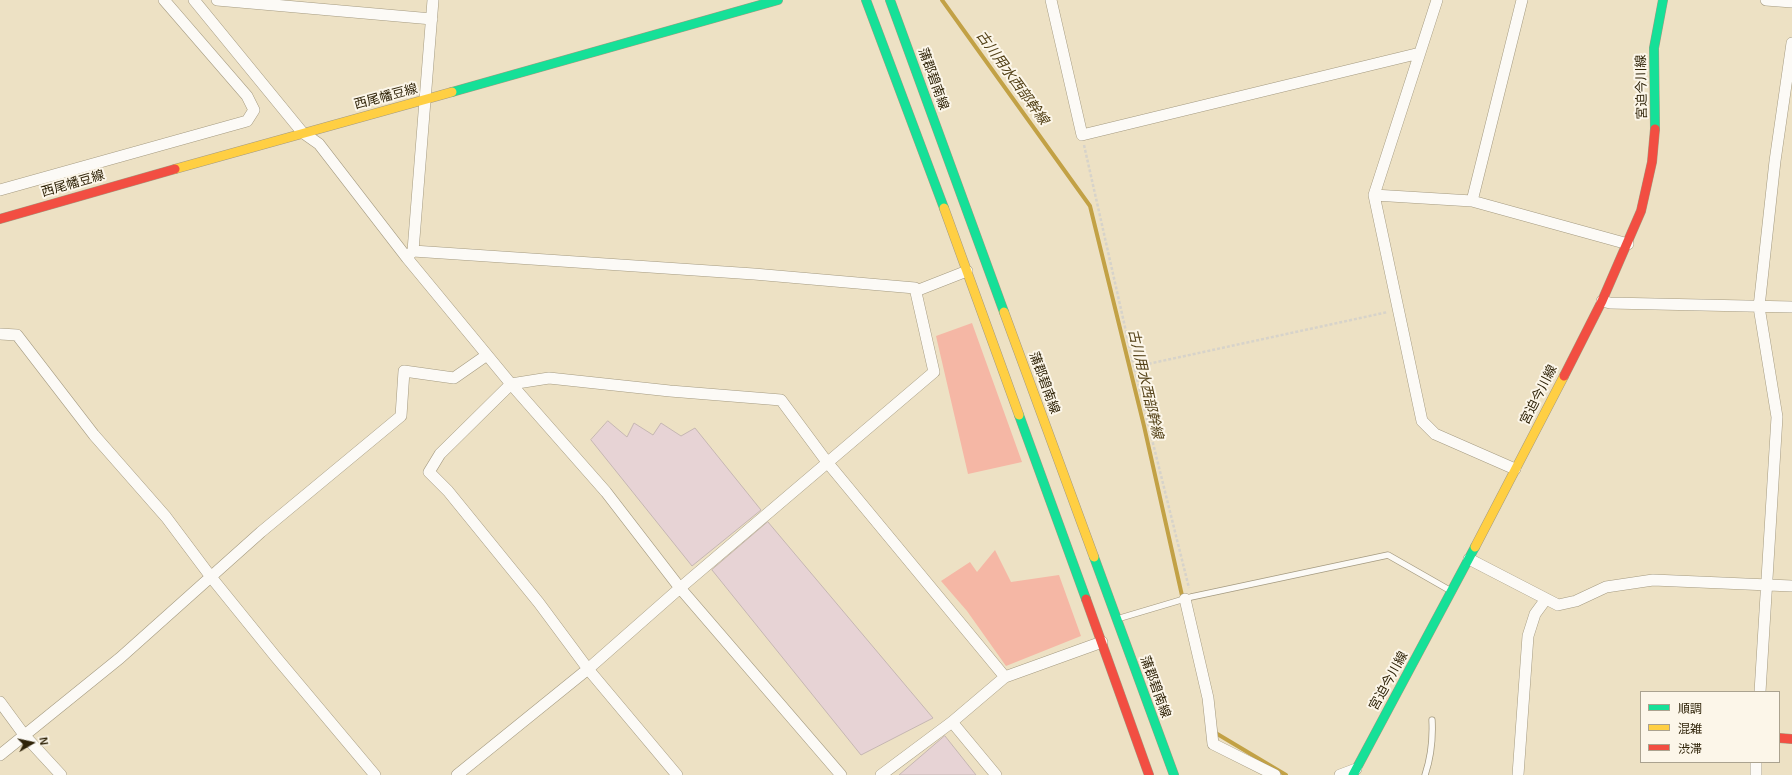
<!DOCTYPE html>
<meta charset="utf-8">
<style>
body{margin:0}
#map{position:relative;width:1792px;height:775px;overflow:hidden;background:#ede1c4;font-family:Helvetica,"Noto Sans JP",sans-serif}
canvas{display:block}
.legend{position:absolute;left:1640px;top:691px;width:140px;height:72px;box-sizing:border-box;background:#fcf6e9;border:1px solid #aaa28f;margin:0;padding:5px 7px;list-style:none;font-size:12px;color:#2f2308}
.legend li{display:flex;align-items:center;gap:8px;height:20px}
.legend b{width:20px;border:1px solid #aaa28f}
.north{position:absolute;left:12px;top:723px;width:40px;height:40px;-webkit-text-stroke:3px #fcf6e9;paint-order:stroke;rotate:81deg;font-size:11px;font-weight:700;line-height:16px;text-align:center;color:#2f2308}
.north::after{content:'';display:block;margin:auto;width:14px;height:18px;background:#2f2308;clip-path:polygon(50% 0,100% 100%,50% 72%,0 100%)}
</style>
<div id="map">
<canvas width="1792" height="775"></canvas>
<ul class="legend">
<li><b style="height:5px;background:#16e098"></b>順調</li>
<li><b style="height:5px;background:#ffcf43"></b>混雑</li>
<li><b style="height:5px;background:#f24e42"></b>渋滞</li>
</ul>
<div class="north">N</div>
</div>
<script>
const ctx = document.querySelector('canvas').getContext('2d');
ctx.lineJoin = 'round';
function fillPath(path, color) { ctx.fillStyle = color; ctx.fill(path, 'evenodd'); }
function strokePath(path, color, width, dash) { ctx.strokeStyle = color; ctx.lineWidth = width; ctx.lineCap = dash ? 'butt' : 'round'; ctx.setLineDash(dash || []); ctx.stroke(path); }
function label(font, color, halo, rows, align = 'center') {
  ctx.font = font + ' Helvetica,"Noto Sans JP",sans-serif'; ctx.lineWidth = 4; ctx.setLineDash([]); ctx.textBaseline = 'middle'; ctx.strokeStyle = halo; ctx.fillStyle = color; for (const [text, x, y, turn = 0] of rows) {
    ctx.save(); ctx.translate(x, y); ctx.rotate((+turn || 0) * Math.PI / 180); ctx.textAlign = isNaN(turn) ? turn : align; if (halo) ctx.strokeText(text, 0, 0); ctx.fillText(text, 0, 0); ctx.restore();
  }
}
fillPath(new Path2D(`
 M 972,323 L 1022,462 L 968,474 L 936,336 Z
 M 995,550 L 1011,582 L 1059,575 L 1081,636 L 1006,666 L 967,611 L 941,581 L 970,562 L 977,572 Z`), '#f5b7a5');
strokePath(new Path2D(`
 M 942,0 L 1090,206 L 1144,426 L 1183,600
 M 1214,732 L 1286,775`), '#c2a145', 4);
const building = new Path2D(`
 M 608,421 L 627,437 L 634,423 L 653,435 L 661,423 L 681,436 L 695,428 L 761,510 L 692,566 L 591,440 Z
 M 768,522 L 933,718 L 861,755 L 712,570 Z
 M 945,736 L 976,775 L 899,775 L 942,738 Z`);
fillPath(building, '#e7d3d5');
strokePath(building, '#c5b6b2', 1);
const lane = new Path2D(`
 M 1117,619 L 1191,597 L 1388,555 L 1451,591
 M 1425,775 C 1431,757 1433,739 1432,720`);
const street = new Path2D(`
 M 194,0 L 302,132 L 319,144 L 407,258 L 511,384 L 606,492 L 680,588 L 841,775
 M 217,0 L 432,19
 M 1051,0 L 1082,135 L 1420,53
 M 1437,0 L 1374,195 L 1422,421 L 1435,434 L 1515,469
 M 1766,0 L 1792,2
 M 0,190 L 247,121 L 254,110 L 247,96 L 164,0
 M 1374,195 L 1472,201 L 1628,244
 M 1472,201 L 1522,0
 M 413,251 L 754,274 L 915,288 L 934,372 L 680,588 L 588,669 L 457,775
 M 408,256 L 413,251 L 433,0
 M 916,291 L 967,271
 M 1602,301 L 1610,303 L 1792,307
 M 0,334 L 17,335 L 94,435 L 166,517 L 211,577 L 275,656 L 375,775
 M 1469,559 L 1558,605 L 1576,601 L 1606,587 L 1653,580 L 1792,586
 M 1185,599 L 1208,698 L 1213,744 L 1275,775
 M 1760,692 L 1777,417 L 1759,307 L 1775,161 L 1792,43
 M 0,702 L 25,736 L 61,775
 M 952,722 L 996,775
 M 0,755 L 120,658 L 261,532 L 401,416 L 404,371 L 454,378 L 487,355
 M 677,775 L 588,669 L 539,603 L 448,491 L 429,472 L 440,454 L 511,384 L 549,378 L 670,391 L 781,400 L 827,462 L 1005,677
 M 881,775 L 952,722 L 1005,677 L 1102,642
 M 1340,775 L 1356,769
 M 1518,775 L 1528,636 L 1535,614 L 1546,599
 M 1756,775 L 1756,762`);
const fast = new Path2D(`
 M 866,0 L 944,208
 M 890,0 L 1004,312
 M 452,92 L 778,0
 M 1655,129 L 1654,48 L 1663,0
 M 1019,415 L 1086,599
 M 1094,557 L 1174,775
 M 1353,775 L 1475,547`);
const slow = new Path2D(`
 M 175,169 L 452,92
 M 944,208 L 1019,415
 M 1004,312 L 1094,557
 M 1475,547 L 1564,376`);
const jam = new Path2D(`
 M 0,219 L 175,169
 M 1564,376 L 1602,301 L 1641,211 L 1652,162 L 1655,129
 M 1086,599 L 1149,775
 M 1779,738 L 1792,739`);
strokePath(lane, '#a49a80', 7);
strokePath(street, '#a49a80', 12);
strokePath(fast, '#a49a80', 10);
strokePath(slow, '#a49a80', 10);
strokePath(jam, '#a49a80', 10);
strokePath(new Path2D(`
 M 1084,145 L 1134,367 L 1189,588
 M 1134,367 L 1388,312`), '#d7d3ca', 2.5, [3, 2]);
strokePath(lane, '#fcfaf6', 5.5);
strokePath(street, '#fcfaf6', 11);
strokePath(fast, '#16e098', 9);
strokePath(slow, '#ffcf43', 9);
strokePath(jam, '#f24e42', 9);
label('13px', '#2f2308', '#fcf6e9', [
 ["蒲郡碧南線",933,79,70],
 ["宮迫今川線",1642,87,-91],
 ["西尾幡豆線",386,97,-15],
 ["西尾幡豆線",73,184,-16],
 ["蒲郡碧南線",1044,383,70],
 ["宮迫今川線",1539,395,-63],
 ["宮迫今川線",1389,681,-61],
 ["蒲郡碧南線",1155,687,70]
]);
label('italic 14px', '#534117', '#fcf6e9', [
 ["古川用水西部幹線",1012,78,54],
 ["古川用水西部幹線",1145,384,77]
]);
</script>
